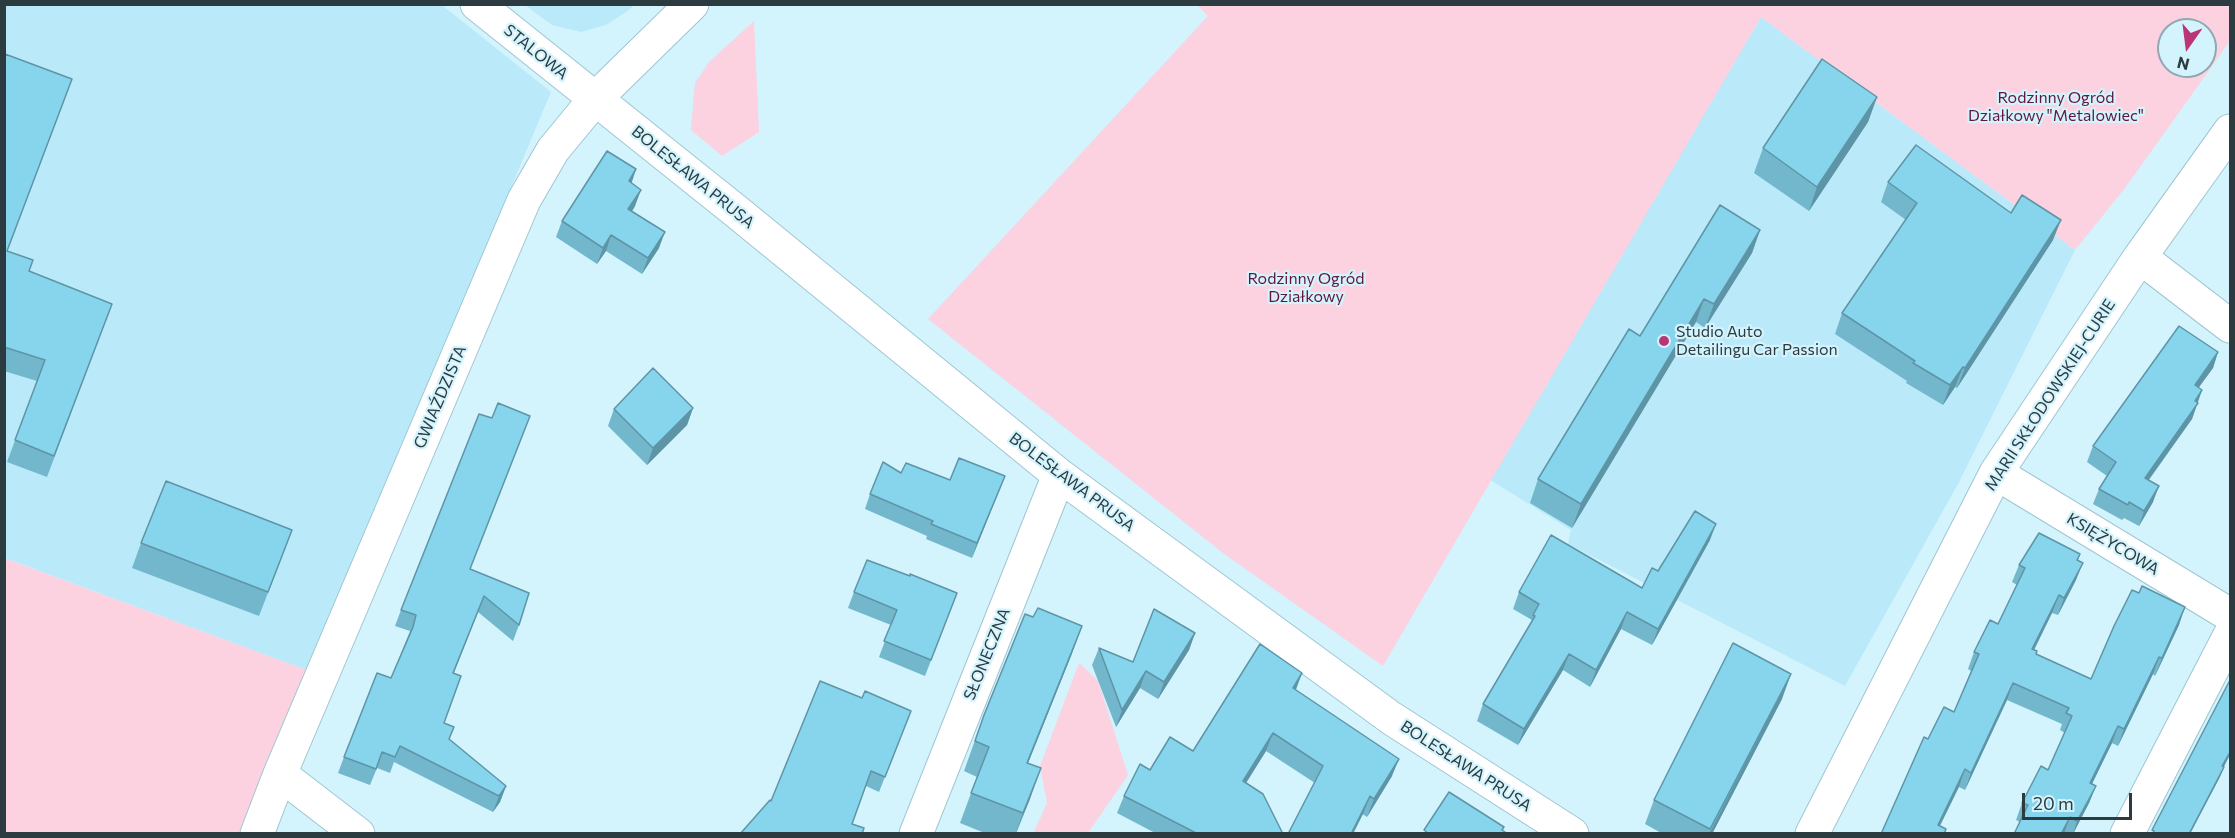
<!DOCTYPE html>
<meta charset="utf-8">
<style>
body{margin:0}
#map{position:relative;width:2235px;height:838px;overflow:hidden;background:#d3f3fd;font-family:Commissioner,sans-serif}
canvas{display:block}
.frame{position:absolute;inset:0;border:6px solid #2c3b40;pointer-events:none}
.north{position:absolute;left:2157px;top:18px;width:60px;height:60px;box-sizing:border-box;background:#d3f3fd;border:2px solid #90a9b1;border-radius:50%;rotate:194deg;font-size:16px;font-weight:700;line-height:24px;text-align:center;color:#2c3b40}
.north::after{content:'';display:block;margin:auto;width:21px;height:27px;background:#bb3475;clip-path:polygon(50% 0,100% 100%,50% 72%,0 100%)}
.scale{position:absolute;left:2022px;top:793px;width:110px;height:27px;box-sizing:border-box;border:3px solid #2c3b40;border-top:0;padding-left:8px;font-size:18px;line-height:21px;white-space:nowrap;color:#2c3b40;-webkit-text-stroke:4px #d3f3fd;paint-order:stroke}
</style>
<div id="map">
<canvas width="2235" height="838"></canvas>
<div class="frame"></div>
<div class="north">N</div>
<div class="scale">20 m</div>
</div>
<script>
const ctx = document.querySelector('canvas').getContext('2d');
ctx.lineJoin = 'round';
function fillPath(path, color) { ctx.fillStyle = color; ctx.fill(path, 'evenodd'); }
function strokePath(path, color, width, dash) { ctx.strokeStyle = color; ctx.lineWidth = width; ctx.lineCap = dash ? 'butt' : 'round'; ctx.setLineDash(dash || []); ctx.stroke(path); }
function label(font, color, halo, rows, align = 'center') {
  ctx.font = font + ' Commissioner,sans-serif'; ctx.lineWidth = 4.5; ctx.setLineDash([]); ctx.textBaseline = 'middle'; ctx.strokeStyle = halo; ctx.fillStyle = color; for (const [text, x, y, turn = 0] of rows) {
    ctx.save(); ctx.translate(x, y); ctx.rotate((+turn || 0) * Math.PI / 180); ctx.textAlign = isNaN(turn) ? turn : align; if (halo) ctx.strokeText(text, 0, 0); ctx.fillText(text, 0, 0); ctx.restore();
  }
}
fillPath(new Path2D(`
 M 4,5 L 442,5 L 551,92 L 309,671 L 5,558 Z
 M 525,5 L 634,4 L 634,5 L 629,10 L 606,25 L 581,32 L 552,25 Z
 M 1761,17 L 2075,250 L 1958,484 L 1845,686 L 1568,544 L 1571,530 L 1487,478 Z`), '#baeafa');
fillPath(new Path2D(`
 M 1197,5 L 2230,5 L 2230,41 L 2125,188 L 2075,250 L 1761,17 L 1383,666 L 1223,553 L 928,319 L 1208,16 ZM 2169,30 L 2205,30 L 2205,66 L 2169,66 Z
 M 754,21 L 759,132 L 722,156 L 691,130 L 695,83 L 709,62 Z
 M 4,558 L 309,671 L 243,833 L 5,833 Z
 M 1079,663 L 1098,681 L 1128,775 L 1088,833 L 1033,834 L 1047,803 L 1040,766 Z`), '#fcd1e0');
const minor = new Path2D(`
 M 477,4 L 737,212 L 1059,475 L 1391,718 L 1572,834
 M 2140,257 L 2230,326
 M 1996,473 L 2230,615
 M 280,774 L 358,834
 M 257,834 L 280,774 L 524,200 L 553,150 L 595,99 L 692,4
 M 916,834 L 1059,475
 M 1812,834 L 1996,473 L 2140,257 L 2230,131
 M 2127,834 L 2230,635`);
strokePath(minor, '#9fc6d2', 35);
strokePath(minor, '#fff', 33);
fillPath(new Path2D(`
 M 4,55 L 7,251 L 29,271 L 112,304 L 47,477 L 7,462 L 37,381 L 4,371 Z
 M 1877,97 L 1868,122 L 1809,211 L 1754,173 L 1763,148 Z
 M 1888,182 L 2011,213 L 2053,240 L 1957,388 L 1955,387 L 1943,405 L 1906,383 L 1907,381 L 1835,334 L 1842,313 L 1906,220 L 1881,202 Z
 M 631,183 L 635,206 L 632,212 L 659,248 L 642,274 L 606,251 L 597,264 L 556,237 L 562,221 Z
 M 1760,230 L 1752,253 L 1705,328 L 1696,322 L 1572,528 L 1530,503 L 1538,479 L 1640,336 Z
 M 2218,352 L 2213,368 L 2198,388 L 2202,390 L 2192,419 L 2149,480 L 2153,502 L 2139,526 L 2124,518 L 2122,520 L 2093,504 L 2099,489 L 2107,476 L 2087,462 L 2093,446 Z
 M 693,408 L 687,425 L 647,465 L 608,426 L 614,409 Z
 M 901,473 L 950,480 L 1005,476 L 972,558 L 926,539 L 927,536 L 865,509 L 870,494 Z
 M 1710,540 L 1652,645 L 1621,629 L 1590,687 L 1563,670 L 1518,745 L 1477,721 L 1483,704 L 1530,624 L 1532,620 L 1513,609 L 1519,592 L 1642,588 L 1658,571 Z
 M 141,543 L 283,554 L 259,616 L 132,568 Z
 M 2080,554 L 2078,561 L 2076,580 L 2058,615 L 2052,613 L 2034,650 L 2036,654 L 2091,679 L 2179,625 L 2155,676 L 2153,674 L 2118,746 L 2112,743 L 2092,784 L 2096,786 L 2089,803 L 2073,834 L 2014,834 L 2020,822 L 2016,820 L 2022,803 L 2048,770 L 2065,733 L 2060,730 L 2062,724 L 2007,700 L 1965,790 L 1959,787 L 1881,834 L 1928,739 L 1954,712 L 1971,671 L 1968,669 L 1974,652 L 1998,624 L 2017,585 L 2012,582 L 2019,565 Z
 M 470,570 L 519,625 L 513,641 L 478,612 L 454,673 L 444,723 L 449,739 L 506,786 L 500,802 L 493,812 L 394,762 L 390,773 L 377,768 L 370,785 L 338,773 L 344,757 L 391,678 L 410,631 L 395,626 L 401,610 Z
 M 854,592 L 957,593 L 925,676 L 879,657 L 891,625 L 848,608 Z
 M 1033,617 L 1082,626 L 1071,656 L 1028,763 L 1030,799 L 1016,834 L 987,834 L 960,823 L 977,777 L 964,771 L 984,715 Z
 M 1195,633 L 1189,650 L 1158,699 L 1140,688 L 1116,727 L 1092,665 L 1099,648 L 1133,662 Z
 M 1302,673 L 1296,690 L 1392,776 L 1367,817 L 1266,751 L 1246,783 L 1283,834 L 1157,834 L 1117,813 L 1124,796 L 1150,770 L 1193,751 Z
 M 1782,699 L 1712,834 L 1663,834 L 1645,824 L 1654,800 Z
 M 905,726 L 879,792 L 866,786 L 771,801 Z`), '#73b7cc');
fillPath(new Path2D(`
 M 1877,97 L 1868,122 L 1809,211 L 1817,187 Z
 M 636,169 L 631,185 L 629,181 Z
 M 641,190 L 635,206 L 622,225 L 628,209 Z
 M 2061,220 L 2053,240 L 1957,388 L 1965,368 Z
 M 1760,230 L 1752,253 L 1705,328 L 1714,304 Z
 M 665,232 L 659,248 L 642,274 L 648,258 Z
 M 611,235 L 606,251 L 597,264 L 603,248 Z
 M 1704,299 L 1696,322 L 1572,528 L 1581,504 Z
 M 2218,352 L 2213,368 L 2189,401 L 2195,385 Z
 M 1963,367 L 1955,387 L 1943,405 L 1950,385 Z
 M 2202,390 L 2192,419 L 2139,493 L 2145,478 Z
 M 693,408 L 687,425 L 647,465 L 653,448 Z
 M 1005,476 L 999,491 L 972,558 L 977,543 Z
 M 2159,486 L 2153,502 L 2139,526 L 2144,511 Z
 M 1716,524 L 1710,540 L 1652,645 L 1658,629 Z
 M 2083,563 L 2076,580 L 2058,615 L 2064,598 Z
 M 2059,595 L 2052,613 L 2026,666 L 2032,649 Z
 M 484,596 L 478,612 L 447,689 L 453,673 Z
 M 2185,607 L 2179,625 L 2155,676 L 2162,658 Z
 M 1627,612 L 1621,629 L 1590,687 L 1596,670 Z
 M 1082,626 L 1071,656 L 1016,793 L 1027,763 Z
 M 1195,633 L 1189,650 L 1158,699 L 1164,682 Z
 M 1569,654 L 1563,670 L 1518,745 L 1524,729 Z
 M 2159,657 L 2153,674 L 2118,746 L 2124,729 Z
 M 1146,671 L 1140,688 L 1116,727 L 1122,710 Z
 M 1302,673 L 1295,691 L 1293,688 Z
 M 1791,674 L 1782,699 L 1712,834 L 1709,834 Z
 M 2013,683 L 2007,700 L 1965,790 L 1971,773 Z
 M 2118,726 L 2112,743 L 2084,800 L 2090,783 Z
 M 1273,733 L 1266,751 L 1236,799 L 1243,781 Z
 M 2230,752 L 2230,755 L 2219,776 L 2222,766 Z
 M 1399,759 L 1392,776 L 1367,817 L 1374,799 Z
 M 2224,767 L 2220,777 L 2190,834 L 2189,834 Z
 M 1041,768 L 1030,799 L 1015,834 L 1023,813 Z
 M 1965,769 L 1959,787 L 1936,834 L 1938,825 Z
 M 506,786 L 500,802 L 493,812 L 499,796 Z
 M 2096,786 L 2089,803 L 2073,834 L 2077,821 Z
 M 1370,796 L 1363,814 L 1353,834 L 1351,834 Z
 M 2070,817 L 2064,834 L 2061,834 Z`), '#5e95a6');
const building = new Path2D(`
 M 5,54 L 72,79 L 7,251 L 33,260 L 29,271 L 112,304 L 54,456 L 15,440 L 45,360 L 4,347 Z
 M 1822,59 L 1877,97 L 1817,187 L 1763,148 Z
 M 1916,145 L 2011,213 L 2022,195 L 2061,220 L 1965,368 L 1963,367 L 1950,385 L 1913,363 L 1915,361 L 1842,313 L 1917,203 L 1888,182 Z
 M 607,151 L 636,169 L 629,181 L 641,190 L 628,209 L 665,232 L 648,258 L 611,235 L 603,248 L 562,221 Z
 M 1720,205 L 1760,230 L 1714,304 L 1704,299 L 1581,504 L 1538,479 L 1629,329 L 1640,336 Z
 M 2179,326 L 2218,352 L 2195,385 L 2202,390 L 2195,401 L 2198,403 L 2145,478 L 2159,486 L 2144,511 L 2129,502 L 2128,505 L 2099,489 L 2116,462 L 2093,446 Z
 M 653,368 L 693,408 L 653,448 L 614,409 Z
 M 498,403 L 530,416 L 470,569 L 529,593 L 519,625 L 484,596 L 453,673 L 461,676 L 444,723 L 454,727 L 449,739 L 506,786 L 499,796 L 400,746 L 395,757 L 382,752 L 376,769 L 344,757 L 377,673 L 391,678 L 413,627 L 416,615 L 401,610 L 479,414 L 492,418 Z
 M 959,458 L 1005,476 L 977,543 L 931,524 L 933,521 L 870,494 L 883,462 L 901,473 L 906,463 L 950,480 Z
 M 166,481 L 292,530 L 268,592 L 141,543 Z
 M 1695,511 L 1716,524 L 1658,629 L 1627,612 L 1596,670 L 1569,654 L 1524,729 L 1483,704 L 1535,616 L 1533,615 L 1539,604 L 1519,592 L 1551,535 L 1642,588 L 1652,568 L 1658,571 Z
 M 2039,533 L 2080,554 L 2077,560 L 2083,563 L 2064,598 L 2059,595 L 2032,649 L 2037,651 L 2036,654 L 2091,679 L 2114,626 L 2132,590 L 2139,593 L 2142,586 L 2185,607 L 2162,658 L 2159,657 L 2124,729 L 2118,726 L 2090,783 L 2096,786 L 2077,821 L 2070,817 L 2061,834 L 2014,834 L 2028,805 L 2022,803 L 2041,766 L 2048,770 L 2072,716 L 2066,713 L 2069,708 L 2013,683 L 1971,773 L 1965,769 L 1938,825 L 1946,829 L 1944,834 L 1881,834 L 1924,737 L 1928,739 L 1944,707 L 1954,712 L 1979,654 L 1974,652 L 1990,620 L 1998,624 L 2025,568 L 2019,565 Z
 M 867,560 L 910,576 L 910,574 L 957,593 L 931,660 L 884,641 L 897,610 L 854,592 Z
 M 1038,608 L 1082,626 L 1027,763 L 1041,768 L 1023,813 L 971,793 L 989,747 L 975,741 L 984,715 L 1025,614 L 1033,617 Z
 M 1154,609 L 1195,633 L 1164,682 L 1146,671 L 1122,710 L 1099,648 L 1133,662 Z
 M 1733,643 L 1791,674 L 1710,829 L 1654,800 Z
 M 1260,644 L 1302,673 L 1293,688 L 1399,759 L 1374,799 L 1370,796 L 1351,834 L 1288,834 L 1323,766 L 1273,733 L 1243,781 L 1263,794 L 1283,834 L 1198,834 L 1124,796 L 1140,764 L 1150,770 L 1170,737 L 1193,751 Z
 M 2230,680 L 2230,752 L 2222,766 L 2224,767 L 2189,834 L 2153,834 L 2154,831 L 2152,830 Z
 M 820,681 L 862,698 L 865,691 L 911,711 L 885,777 L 871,771 L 852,824 L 864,828 L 862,834 L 740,834 L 770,800 L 771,801 Z
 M 1449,792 L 1504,827 L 1502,830 L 1508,834 L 1429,834 L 1424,830 Z`);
fillPath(building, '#86d5ed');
strokePath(building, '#5e95a6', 1.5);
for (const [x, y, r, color] of [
 [1664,341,6,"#bb3475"]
]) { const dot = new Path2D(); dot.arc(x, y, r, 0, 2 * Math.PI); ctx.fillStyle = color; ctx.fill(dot); strokePath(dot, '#d3f3fd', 2); }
label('16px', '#2c3b40', '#d3f3fd', [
 ["STALOWA",536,52,39],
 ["BOLESŁAWA PRUSA",693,177,39],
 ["MARII SKŁODOWSKIEJ-CURIE",2050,395,-57],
 ["GWIAŹDZISTA",440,397,-67],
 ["BOLESŁAWA PRUSA",1072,482,37],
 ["KSIĘŻYCOWA",2113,544,31],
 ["SŁONECZNA",987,654,-68],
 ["BOLESŁAWA PRUSA",1466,766,33]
]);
label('16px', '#63163c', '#d3f3fd', [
 ["Rodzinny Ogród",2056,98],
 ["Działkowy \"Metalowiec\"",2056,116],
 ["Rodzinny Ogród",1306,279],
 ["Działkowy",1306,297]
]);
label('16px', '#2c3b40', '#d3f3fd', [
 ["Studio Auto",1676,332],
 ["Detailingu Car Passion",1676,350]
], 'left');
</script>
